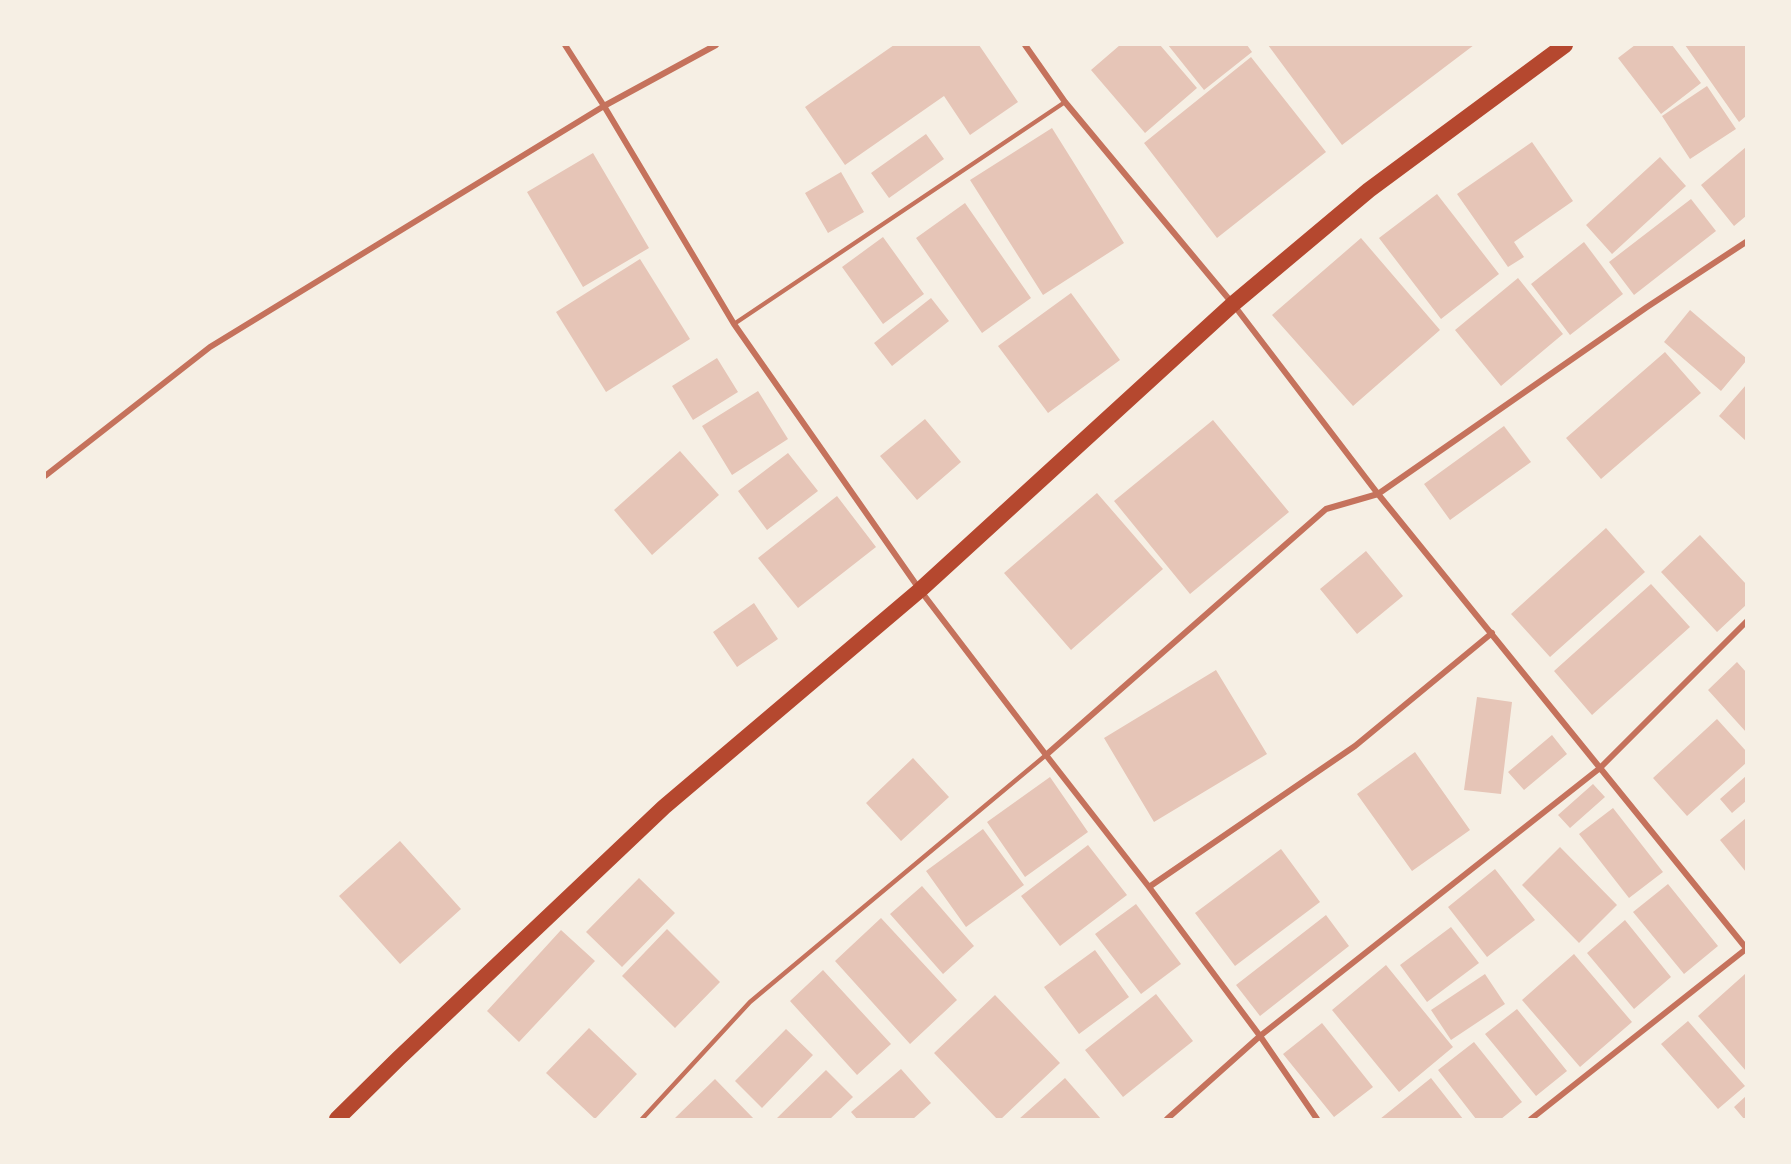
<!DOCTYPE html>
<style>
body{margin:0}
#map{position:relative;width:1791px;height:1164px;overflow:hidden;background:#f6efe4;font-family:"Varela Round",sans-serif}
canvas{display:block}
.frame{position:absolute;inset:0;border:46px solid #f6efe4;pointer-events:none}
</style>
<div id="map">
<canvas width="1791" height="1164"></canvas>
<div class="frame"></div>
</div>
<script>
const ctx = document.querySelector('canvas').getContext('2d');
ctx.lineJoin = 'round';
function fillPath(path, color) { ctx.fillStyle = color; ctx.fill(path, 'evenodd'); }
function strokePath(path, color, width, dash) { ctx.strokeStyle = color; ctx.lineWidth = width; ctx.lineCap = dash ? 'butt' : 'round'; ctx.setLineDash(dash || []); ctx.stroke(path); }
fillPath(new Path2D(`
 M 894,45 L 979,45 L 1018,102 L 970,135 L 944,96 L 845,165 L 805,107 Z
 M 1120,45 L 1160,45 L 1197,88 L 1145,133 L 1091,70 Z
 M 1168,45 L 1247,45 L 1252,52 L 1204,90 Z
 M 1268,45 L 1474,45 L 1342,145 Z
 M 1635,45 L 1672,45 L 1701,83 L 1661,114 L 1618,58 Z
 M 1685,45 L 1746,45 L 1746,116 L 1739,122 Z
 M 1251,57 L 1326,152 L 1217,238 L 1144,143 Z
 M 1707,86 L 1736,129 L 1690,159 L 1662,116 Z
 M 1052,128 L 1124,243 L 1043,295 L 970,180 Z
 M 926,134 L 944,159 L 889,198 L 871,173 Z
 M 1532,142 L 1573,201 L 1514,242 L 1524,257 L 1508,267 L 1457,194 Z
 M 1746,147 L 1746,216 L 1734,226 L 1701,185 Z
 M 593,153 L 649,248 L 583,287 L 527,192 Z
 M 1660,157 L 1686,186 L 1612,254 L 1586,225 Z
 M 841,172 L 864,212 L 828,233 L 805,193 Z
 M 1437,194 L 1499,274 L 1441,319 L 1379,238 Z
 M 1691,199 L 1716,231 L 1634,295 L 1609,262 Z
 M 965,203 L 1031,298 L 982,333 L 916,238 Z
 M 883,237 L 924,294 L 883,324 L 842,267 Z
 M 1361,238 L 1440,330 L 1353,406 L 1272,315 Z
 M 1584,242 L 1623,294 L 1570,335 L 1531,284 Z
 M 640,259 L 690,339 L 606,392 L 556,312 Z
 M 1518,278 L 1563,334 L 1501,386 L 1455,330 Z
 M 1071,293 L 1120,360 L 1048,413 L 998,346 Z
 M 931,298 L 949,321 L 892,366 L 874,343 Z
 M 1690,310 L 1746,358 L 1746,361 L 1721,391 L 1664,342 Z
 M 1665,352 L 1701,393 L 1601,479 L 1566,438 Z
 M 717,358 L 738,392 L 693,420 L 672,386 Z
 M 1746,385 L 1746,441 L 1719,416 Z
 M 758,391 L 788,439 L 732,475 L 702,426 Z
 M 925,419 L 961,462 L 917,500 L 880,456 Z
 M 1213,420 L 1289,512 L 1190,594 L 1114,501 Z
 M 1504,426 L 1531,462 L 1450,520 L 1424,484 Z
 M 680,451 L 719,495 L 652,555 L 614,510 Z
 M 788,453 L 818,491 L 767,530 L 738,491 Z
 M 1097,493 L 1163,569 L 1071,650 L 1004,573 Z
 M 837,496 L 876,547 L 798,608 L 758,558 Z
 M 1606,528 L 1645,572 L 1550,657 L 1511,614 Z
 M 1700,535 L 1746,584 L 1746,605 L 1717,632 L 1661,572 Z
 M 1366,551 L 1403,596 L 1357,634 L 1320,589 Z
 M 1651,584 L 1690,627 L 1592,715 L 1554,671 Z
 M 754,603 L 778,639 L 737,667 L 713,632 Z
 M 1737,662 L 1746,672 L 1746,732 L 1708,690 Z
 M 1216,670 L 1267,754 L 1154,822 L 1104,738 Z
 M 1477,697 L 1512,702 L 1501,794 L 1464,790 Z
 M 1717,719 L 1746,751 L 1746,763 L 1687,816 L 1653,778 Z
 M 1552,735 L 1567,754 L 1524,790 L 1508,772 Z
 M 1415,752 L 1470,830 L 1412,871 L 1357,794 Z
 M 913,758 L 949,797 L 901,841 L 866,803 Z
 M 1746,776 L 1746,801 L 1732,813 L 1720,799 Z
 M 1050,777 L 1088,832 L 1025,877 L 987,822 Z
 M 1593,784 L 1605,797 L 1570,828 L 1558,815 Z
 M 1613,808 L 1663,872 L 1629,898 L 1579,834 Z
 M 1746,818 L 1746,872 L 1720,840 Z
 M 983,829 L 1024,885 L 966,927 L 926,871 Z
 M 400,841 L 461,909 L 400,964 L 339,896 Z
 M 1088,845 L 1127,895 L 1060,946 L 1021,896 Z
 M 1560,847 L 1617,905 L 1579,943 L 1522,885 Z
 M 1281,849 L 1320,902 L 1235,966 L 1195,913 Z
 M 1495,869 L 1535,920 L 1487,957 L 1448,907 Z
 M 639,878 L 675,913 L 622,967 L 586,932 Z
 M 1668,884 L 1718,946 L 1684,974 L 1633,912 Z
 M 922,886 L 974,946 L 943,974 L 890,914 Z
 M 1136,904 L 1181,964 L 1141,994 L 1095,934 Z
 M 1326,915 L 1349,946 L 1260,1016 L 1236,985 Z
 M 881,918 L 957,1000 L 910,1044 L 835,961 Z
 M 1625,920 L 1671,977 L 1634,1009 L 1587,953 Z
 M 1451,927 L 1479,963 L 1427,1002 L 1400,965 Z
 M 667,929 L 720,982 L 675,1028 L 622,976 Z
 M 561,930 L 595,961 L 519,1042 L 487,1011 Z
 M 1095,950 L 1129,997 L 1079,1034 L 1044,987 Z
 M 1574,954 L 1632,1022 L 1580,1067 L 1522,1000 Z
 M 1386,965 L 1453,1047 L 1399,1092 L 1332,1010 Z
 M 823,970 L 891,1044 L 857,1075 L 790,1001 Z
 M 1485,974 L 1505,1004 L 1451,1040 L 1431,1010 Z
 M 1745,974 L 1746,975 L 1746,1071 L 1698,1016 Z
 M 1156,994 L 1193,1041 L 1123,1097 L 1085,1050 Z
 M 995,995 L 1060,1063 L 1001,1119 L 997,1119 L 934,1053 Z
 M 1517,1009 L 1567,1071 L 1536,1096 L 1485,1034 Z
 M 1688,1021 L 1745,1086 L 1718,1109 L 1661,1044 Z
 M 1322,1023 L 1373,1087 L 1334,1117 L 1283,1054 Z
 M 589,1028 L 637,1074 L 595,1119 L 546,1073 Z
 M 786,1029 L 813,1055 L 762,1108 L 735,1081 Z
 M 1474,1042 L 1522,1102 L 1501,1119 L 1476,1119 L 1438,1070 Z
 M 901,1069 L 931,1103 L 913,1119 L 857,1119 L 851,1112 Z
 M 826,1070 L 853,1097 L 830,1119 L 776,1119 Z
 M 1065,1078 L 1101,1119 L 1019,1119 Z
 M 1431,1078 L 1463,1119 L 1380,1119 Z
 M 715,1079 L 754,1119 L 677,1119 L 675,1118 Z
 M 1746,1096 L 1746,1119 L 1744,1119 L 1734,1107 Z`), '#e6c5b7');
strokePath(new Path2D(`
 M 734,324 L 1065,102
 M 642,1119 L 750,1002 L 1046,755`), '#c5725c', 4.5);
strokePath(new Path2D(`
 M 565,45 L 604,106 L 734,324 L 920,590 L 1046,755 L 1149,887 L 1260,1036 L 1317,1119
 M 1025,45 L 1065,102 L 1233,304 L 1378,494 L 1746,948
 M 45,476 L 210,347 L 604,106 L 716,45
 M 1046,755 L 1326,509 L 1378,494 L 1647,307 L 1746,242
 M 1149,887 L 1355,746 L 1492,633
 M 1167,1119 L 1260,1036 L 1600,768 L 1746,622
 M 1531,1119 L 1746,949`), '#c5725c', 6);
strokePath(new Path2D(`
 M 337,1119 L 399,1058 L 664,807 L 920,590 L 1233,304 L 1369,190 L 1565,45`), '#b5482f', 16);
</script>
